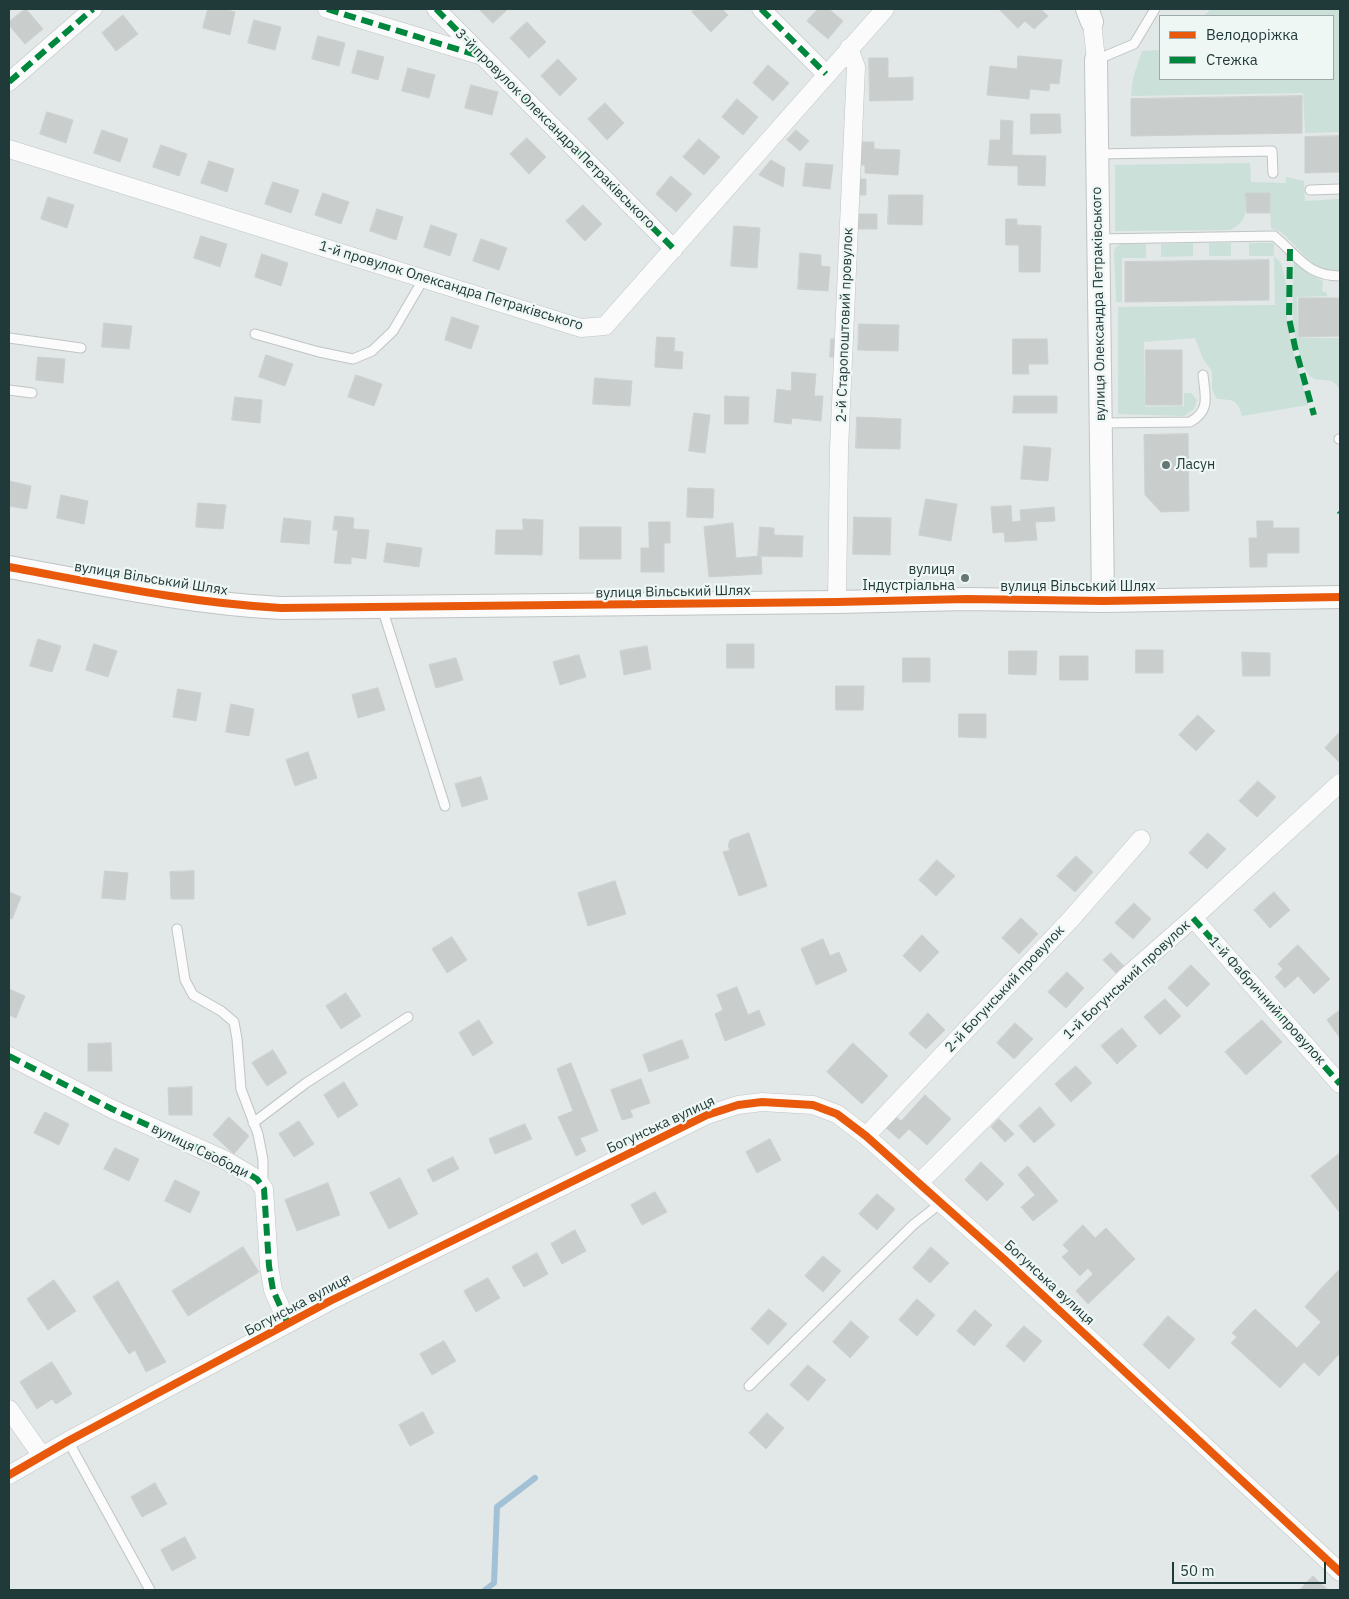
<!DOCTYPE html>
<meta charset="utf-8">
<style>
body{margin:0}
#map{position:relative;width:1349px;height:1599px;overflow:hidden;background:#e2e7e7;font-family:"IBM Plex Sans",sans-serif}
canvas{display:block}
.frame{position:absolute;inset:0;border:10px solid #203a39;pointer-events:none}
.legend{position:absolute;left:1159px;top:15px;width:175px;height:65px;box-sizing:border-box;background:#eff7f5;border:1px solid #9cabaa;margin:0;padding:6px 9px;list-style:none;font-size:15px;color:#203a39}
.legend li{display:flex;align-items:center;gap:10px;height:25px}
.legend b{width:25px;border:1px solid #9cabaa}
.scale{position:absolute;left:1172px;top:1562px;width:154px;height:22px;box-sizing:border-box;border:2px solid #203a39;border-top:0;padding-left:6px;font-size:15px;line-height:18px;white-space:nowrap;color:#203a39;-webkit-text-stroke:4px #eff7f5;paint-order:stroke}
</style>
<div id="map">
<canvas width="1349" height="1599"></canvas>
<div class="frame"></div>
<ul class="legend">
<li><b style="height:6px;background:#e8590c"></b>Велодоріжка</li>
<li><b style="height:6px;background:#00873e"></b>Стежка</li>
</ul>
<div class="scale">50 m</div>
</div>
<script>
const ctx = document.querySelector('canvas').getContext('2d');
ctx.lineJoin = 'round';
function fillPath(path, color) { ctx.fillStyle = color; ctx.fill(path, 'evenodd'); }
function strokePath(path, color, width, dash) { ctx.strokeStyle = color; ctx.lineWidth = width; ctx.lineCap = dash ? 'butt' : 'round'; ctx.setLineDash(dash || []); ctx.stroke(path); }
function label(font, color, halo, rows, align = 'center') {
  ctx.font = font + ' "IBM Plex Sans",sans-serif'; ctx.lineWidth = 4.5; ctx.setLineDash([]); ctx.textBaseline = 'middle'; ctx.strokeStyle = halo; ctx.fillStyle = color; for (const [text, x, y, turn = 0] of rows) {
    ctx.save(); ctx.translate(x, y); ctx.rotate((+turn || 0) * Math.PI / 180); ctx.textAlign = isNaN(turn) ? turn : align; if (halo) ctx.strokeText(text, 0, 0); ctx.fillText(text, 0, 0); ctx.restore();
  }
}
fillPath(new Path2D(`
 M 1220,9 L 1340,9 L 1340,132 L 1305,133 L 1303,93 L 1131,96 L 1133,78 L 1142,51 L 1160,50 L 1160,79 L 1333,79 L 1333,16 L 1203,16 L 1210,10 Z
 M 1250,163 L 1251,182 L 1286,183 L 1286,177 L 1304,181 L 1305,201 L 1340,199 L 1340,271 C 1312,272 1301,249 1282,233 C 1278,230 1275,230 1271,228 L 1269,193 L 1246,193 C 1247,209 1247,223 1230,230 L 1115,231 L 1115,165 Z
 M 1193,243 L 1193,256 L 1161,257 L 1161,244 Z
 M 1209,243 L 1231,243 L 1231,256 L 1209,256 Z
 M 1249,243 L 1274,243 L 1274,256 L 1281,263 L 1285,279 L 1287,289 L 1287,319 L 1291,344 L 1308,405 L 1242,416 C 1238,399 1233,400 1217,399 L 1212,389 L 1212,371 L 1203,359 L 1195,338 L 1144,342 L 1145,407 L 1184,406 L 1184,393 L 1191,393 L 1197,400 L 1194,409 L 1184,416 L 1118,414 L 1118,307 L 1275,305 L 1274,256 L 1249,256 Z
 M 1121,244 L 1146,244 L 1146,258 L 1122,258 L 1122,302 L 1116,302 L 1114,251 L 1116,247 Z
 M 1294,261 L 1309,274 L 1323,281 L 1322,291 L 1327,293 L 1327,296 L 1297,297 L 1298,338 L 1340,338 L 1340,389 L 1339,389 C 1332,373 1318,386 1309,375 C 1306,371 1304,366 1302,361 C 1289,328 1293,295 1294,261 Z`), '#cbe0d8');
strokePath(new Path2D(`
 M 485,1590 L 494,1583 L 497,1507 L 535,1478`), '#a2c1d6', 6);
const building = new Path2D(`
 M 25,9 L 26,9 L 43,29 L 25,44 L 9,25 L 9,22 Z
 M 208,9 L 224,9 L 235,12 L 230,35 L 203,28 Z
 M 479,9 L 508,9 L 493,23 Z
 M 695,9 L 722,9 L 728,15 L 711,32 L 692,12 Z
 M 818,9 L 829,9 L 843,21 L 828,39 L 807,21 Z
 M 999,9 L 1041,9 L 1048,16 L 1034,29 L 1025,21 L 1018,28 Z
 M 123,15 L 138,34 L 116,51 L 102,33 Z
 M 254,20 L 281,27 L 275,50 L 248,43 Z
 M 527,22 L 546,42 L 529,58 L 510,38 Z
 M 318,36 L 345,43 L 339,66 L 312,59 Z
 M 358,50 L 384,57 L 378,80 L 352,73 Z
 M 1018,56 L 1062,60 L 1059,84 L 1050,83 L 1049,91 L 1030,89 L 1029,99 L 987,95 L 990,66 L 1017,69 Z
 M 869,58 L 888,58 L 888,78 L 913,77 L 913,100 L 870,101 Z
 M 558,59 L 577,79 L 560,96 L 541,76 Z
 M 768,65 L 789,83 L 773,101 L 753,83 Z
 M 408,68 L 435,75 L 429,98 L 402,91 Z
 M 471,85 L 498,92 L 492,115 L 465,108 Z
 M 1302,96 L 1302,133 L 1131,136 L 1131,99 Z
 M 737,99 L 758,117 L 743,135 L 722,117 Z
 M 605,103 L 624,123 L 607,140 L 588,119 Z
 M 47,112 L 73,120 L 66,143 L 40,134 Z
 M 1031,114 L 1060,114 L 1061,133 L 1031,134 Z
 M 1001,120 L 1013,121 L 1012,155 L 1046,156 L 1045,186 L 1018,185 L 1018,166 L 988,165 L 990,140 L 1000,140 Z
 M 102,130 L 128,139 L 120,162 L 94,153 Z
 M 796,130 L 809,141 L 800,151 L 787,140 Z
 M 1340,136 L 1340,172 L 1305,173 L 1305,137 Z
 M 527,138 L 546,157 L 529,174 L 510,154 Z
 M 699,139 L 720,157 L 704,175 L 683,157 Z
 M 860,142 L 874,142 L 874,149 L 900,150 L 898,175 L 865,173 L 865,165 L 859,165 Z
 M 161,145 L 187,154 L 179,176 L 153,167 Z
 M 771,160 L 785,168 L 783,187 L 759,175 Z
 M 209,161 L 234,169 L 227,192 L 201,183 Z
 M 806,163 L 833,165 L 830,189 L 803,186 Z
 M 671,176 L 692,194 L 676,212 L 656,194 Z
 M 857,179 L 866,179 L 866,195 L 856,195 Z
 M 273,182 L 299,190 L 291,213 L 265,204 Z
 M 323,193 L 349,202 L 341,224 L 315,215 Z
 M 1246,193 L 1270,193 L 1270,213 L 1247,213 Z
 M 889,195 L 923,195 L 922,225 L 888,224 Z
 M 48,197 L 74,205 L 67,228 L 41,219 Z
 M 583,205 L 602,224 L 585,241 L 566,221 Z
 M 377,209 L 403,217 L 396,240 L 370,231 Z
 M 856,214 L 877,214 L 877,229 L 856,229 Z
 M 1006,219 L 1017,219 L 1017,225 L 1041,226 L 1040,272 L 1019,272 L 1019,245 L 1006,245 Z
 M 431,225 L 457,234 L 450,256 L 424,247 Z
 M 734,226 L 760,228 L 757,268 L 731,266 Z
 M 201,236 L 227,244 L 220,267 L 194,258 Z
 M 481,239 L 507,248 L 499,270 L 473,261 Z
 M 800,253 L 821,255 L 821,266 L 830,267 L 828,291 L 798,289 Z
 M 262,254 L 288,263 L 281,286 L 255,277 Z
 M 1269,260 L 1269,300 L 1125,302 L 1125,262 Z
 M 1299,298 L 1340,298 L 1340,336 L 1299,337 Z
 M 452,317 L 479,326 L 471,349 L 445,340 Z
 M 104,323 L 132,326 L 129,349 L 102,347 Z
 M 859,324 L 899,325 L 898,351 L 858,350 Z
 M 657,337 L 675,338 L 674,351 L 683,352 L 682,369 L 655,367 Z
 M 831,339 L 838,339 L 837,357 L 830,357 Z
 M 1013,339 L 1047,339 L 1048,364 L 1028,364 L 1029,374 L 1013,374 Z
 M 1146,350 L 1182,350 L 1182,405 L 1146,405 Z
 M 266,355 L 293,364 L 285,386 L 259,377 Z
 M 38,357 L 65,359 L 63,383 L 36,380 Z
 M 792,372 L 816,374 L 814,396 L 823,396 L 821,421 L 792,418 L 791,424 L 774,422 L 777,389 L 791,391 Z
 M 356,375 L 382,384 L 374,406 L 348,397 Z
 M 595,378 L 632,381 L 630,406 L 593,404 Z
 M 725,396 L 749,397 L 748,424 L 725,424 Z
 M 1014,396 L 1057,396 L 1057,413 L 1013,413 Z
 M 235,397 L 262,400 L 260,423 L 232,420 Z
 M 694,413 L 710,415 L 705,453 L 689,451 Z
 M 857,417 L 901,419 L 900,449 L 856,448 Z
 M 1188,434 L 1189,511 L 1161,512 L 1145,495 L 1144,435 Z
 M 1024,446 L 1051,448 L 1048,481 L 1021,479 Z
 M 9,481 L 31,486 L 27,509 L 9,506 Z
 M 688,488 L 714,489 L 713,518 L 687,517 Z
 M 61,495 L 88,501 L 84,524 L 57,518 Z
 M 926,499 L 957,504 L 951,541 L 919,535 Z
 M 198,503 L 226,505 L 223,529 L 196,527 Z
 M 1011,506 L 1012,522 L 1021,521 L 1020,510 L 1054,507 L 1055,521 L 1035,522 L 1037,540 L 1005,542 L 1004,532 L 993,533 L 991,507 Z
 M 335,516 L 354,518 L 353,529 L 369,530 L 366,559 L 351,557 L 351,564 L 334,563 L 338,530 L 333,530 Z
 M 854,517 L 891,518 L 890,555 L 853,554 Z
 M 284,518 L 311,521 L 309,544 L 281,542 Z
 M 523,519 L 543,520 L 542,555 L 495,554 L 496,530 L 523,530 Z
 M 1257,521 L 1273,521 L 1273,528 L 1299,528 L 1299,553 L 1267,553 L 1267,567 L 1250,567 L 1249,538 L 1257,538 Z
 M 649,522 L 670,522 L 670,543 L 664,543 L 664,572 L 641,572 L 641,548 L 649,548 Z
 M 733,523 L 736,558 L 761,556 L 762,574 L 709,577 L 704,527 Z
 M 580,527 L 621,527 L 621,559 L 580,559 Z
 M 760,527 L 774,528 L 774,535 L 803,536 L 802,557 L 758,556 Z
 M 387,543 L 422,548 L 419,567 L 384,562 Z
 M 38,639 L 61,646 L 52,672 L 30,666 Z
 M 94,644 L 117,651 L 108,677 L 86,670 Z
 M 727,644 L 754,644 L 754,668 L 727,668 Z
 M 647,646 L 651,669 L 624,675 L 620,651 Z
 M 1136,650 L 1163,650 L 1163,673 L 1136,673 Z
 M 1009,651 L 1037,651 L 1036,675 L 1009,674 Z
 M 1242,652 L 1270,653 L 1270,676 L 1243,676 Z
 M 579,655 L 586,677 L 560,685 L 553,662 Z
 M 1060,656 L 1088,656 L 1088,680 L 1060,680 Z
 M 456,658 L 463,680 L 436,688 L 429,665 Z
 M 903,658 L 930,658 L 930,682 L 903,682 Z
 M 836,686 L 864,686 L 863,710 L 836,710 Z
 M 378,688 L 385,710 L 358,718 L 352,695 Z
 M 178,689 L 201,693 L 196,721 L 173,717 Z
 M 231,704 L 254,709 L 249,736 L 226,732 Z
 M 959,714 L 986,714 L 986,738 L 959,737 Z
 M 1198,715 L 1215,731 L 1196,751 L 1179,735 Z
 M 1340,732 L 1340,763 L 1325,748 Z
 M 308,752 L 317,778 L 295,786 L 286,760 Z
 M 481,777 L 488,799 L 462,807 L 455,784 Z
 M 1258,781 L 1276,797 L 1257,817 L 1239,801 Z
 M 749,833 L 767,886 L 739,896 L 723,852 L 730,850 L 728,846 L 730,840 Z
 M 1208,833 L 1226,849 L 1207,869 L 1189,853 Z
 M 1076,856 L 1093,872 L 1075,892 L 1057,876 Z
 M 937,860 L 955,876 L 936,896 L 919,880 Z
 M 105,871 L 128,873 L 125,900 L 102,898 Z
 M 194,871 L 194,899 L 171,899 L 170,872 Z
 M 615,881 L 626,914 L 588,926 L 578,893 Z
 M 9,892 L 21,897 L 12,919 L 9,918 Z
 M 1274,892 L 1290,910 L 1270,928 L 1254,910 Z
 M 1134,903 L 1151,919 L 1133,939 L 1115,923 Z
 M 1021,918 L 1038,934 L 1019,954 L 1002,938 Z
 M 922,935 L 939,952 L 920,972 L 903,956 Z
 M 452,937 L 467,960 L 447,973 L 432,949 Z
 M 823,939 L 830,956 L 839,952 L 847,971 L 816,985 L 801,949 Z
 M 1298,945 L 1330,979 L 1314,994 L 1298,976 L 1285,988 L 1275,977 L 1283,969 L 1278,964 Z
 M 1111,953 L 1124,966 L 1116,973 L 1103,960 Z
 M 1191,965 L 1210,984 L 1187,1007 L 1168,988 Z
 M 1067,972 L 1084,988 L 1066,1008 L 1048,992 Z
 M 737,987 L 748,1015 L 759,1010 L 765,1025 L 725,1041 L 715,1014 L 723,1010 L 717,995 Z
 M 9,989 L 25,996 L 16,1018 L 9,1015 Z
 M 346,993 L 361,1016 L 341,1029 L 326,1006 Z
 M 1165,999 L 1181,1016 L 1160,1035 L 1144,1017 Z
 M 1340,1010 L 1340,1038 L 1327,1020 Z
 M 928,1013 L 945,1030 L 926,1049 L 909,1034 Z
 M 479,1020 L 493,1043 L 473,1056 L 459,1033 Z
 M 1262,1020 L 1282,1042 L 1246,1075 L 1225,1052 Z
 M 1015,1023 L 1033,1039 L 1014,1059 L 997,1043 Z
 M 1122,1028 L 1137,1046 L 1117,1064 L 1101,1046 Z
 M 682,1040 L 689,1058 L 649,1072 L 643,1055 Z
 M 111,1043 L 112,1071 L 88,1071 L 88,1044 Z
 M 853,1043 L 888,1076 L 862,1104 L 827,1072 Z
 M 273,1050 L 287,1073 L 267,1086 L 252,1063 Z
 M 571,1063 L 598,1131 L 580,1138 L 586,1151 L 576,1156 L 558,1117 L 573,1111 L 557,1069 Z
 M 1076,1066 L 1092,1083 L 1071,1102 L 1055,1084 Z
 M 641,1079 L 650,1103 L 630,1110 L 633,1117 L 622,1120 L 611,1090 Z
 M 344,1082 L 358,1105 L 338,1118 L 324,1095 Z
 M 192,1087 L 192,1115 L 169,1115 L 168,1088 Z
 M 925,1095 L 951,1119 L 927,1145 L 909,1129 L 899,1139 L 885,1127 L 895,1116 L 901,1121 Z
 M 1040,1107 L 1055,1125 L 1034,1143 L 1019,1126 Z
 M 45,1112 L 69,1124 L 59,1145 L 34,1133 Z
 M 229,1117 L 249,1136 L 234,1154 L 213,1135 Z
 M 999,1119 L 1014,1134 L 1005,1142 L 991,1127 Z
 M 299,1121 L 314,1144 L 294,1157 L 279,1134 Z
 M 525,1124 L 532,1139 L 495,1154 L 489,1139 Z
 M 770,1139 L 781,1160 L 757,1173 L 746,1152 Z
 M 115,1148 L 139,1159 L 129,1181 L 104,1169 Z
 M 1340,1153 L 1340,1213 L 1311,1176 Z
 M 453,1157 L 459,1169 L 433,1182 L 427,1170 Z
 M 981,1162 L 1004,1184 L 987,1201 L 965,1180 Z
 M 1028,1166 L 1058,1201 L 1033,1221 L 1021,1207 L 1035,1195 L 1018,1175 Z
 M 400,1178 L 418,1214 L 389,1229 L 370,1193 Z
 M 175,1180 L 200,1192 L 190,1213 L 165,1201 Z
 M 328,1183 L 340,1215 L 297,1231 L 285,1200 Z
 M 655,1192 L 667,1212 L 642,1225 L 631,1205 Z
 M 877,1194 L 895,1209 L 877,1230 L 859,1214 Z
 M 1083,1225 L 1095,1238 L 1106,1228 L 1135,1259 L 1088,1304 L 1076,1291 L 1093,1274 L 1088,1268 L 1080,1276 L 1062,1257 L 1069,1251 L 1063,1245 Z
 M 575,1230 L 586,1251 L 562,1264 L 551,1244 Z
 M 243,1247 L 259,1272 L 188,1316 L 172,1291 Z
 M 931,1247 L 949,1263 L 930,1283 L 913,1268 Z
 M 537,1253 L 548,1274 L 524,1287 L 512,1267 Z
 M 823,1256 L 841,1271 L 823,1292 L 805,1276 Z
 M 1340,1269 L 1340,1304 L 1322,1288 Z
 M 488,1278 L 500,1298 L 476,1312 L 464,1291 Z
 M 54,1280 L 76,1311 L 48,1330 L 27,1299 Z
 M 118,1281 L 166,1362 L 146,1372 L 135,1350 L 129,1354 L 93,1297 Z
 M 1322,1288 L 1340,1304 L 1340,1353 L 1319,1376 L 1304,1362 L 1280,1388 L 1231,1343 L 1237,1337 L 1232,1333 L 1255,1309 L 1297,1348 L 1321,1322 L 1305,1307 Z
 M 917,1299 L 935,1315 L 917,1336 L 899,1320 Z
 M 769,1309 L 787,1324 L 768,1345 L 751,1329 Z
 M 975,1310 L 992,1325 L 974,1346 L 957,1331 Z
 M 1168,1316 L 1195,1339 L 1169,1369 L 1143,1345 Z
 M 851,1321 L 869,1337 L 850,1358 L 833,1342 Z
 M 1024,1326 L 1042,1341 L 1024,1362 L 1006,1346 Z
 M 444,1341 L 456,1361 L 432,1375 L 420,1354 Z
 M 52,1362 L 72,1394 L 56,1404 L 52,1399 L 37,1409 L 20,1382 Z
 M 808,1365 L 826,1380 L 808,1401 L 790,1385 Z
 M 423,1412 L 434,1433 L 410,1446 L 399,1425 Z
 M 767,1413 L 784,1428 L 766,1449 L 749,1433 Z
 M 155,1483 L 167,1504 L 142,1517 L 131,1497 Z
 M 185,1537 L 196,1558 L 172,1571 L 161,1550 Z
 M 1313,1576 L 1318,1581 L 1328,1590 L 1300,1590 Z`);
fillPath(building, '#c9cecd');
strokePath(building, '#cbd0d0', 1);
const service = new Path2D(`
 M 1096,60 L 1134,44 L 1155,9
 M 1097,154 L 1272,151 L 1273,173
 M 1310,190 L 1340,189
 M 1100,239 L 1274,236 C 1298,255 1306,276 1340,276
 M 255,334 L 319,352 L 353,359 L 372,351 L 393,331 L 424,278
 M 9,338 L 81,348
 M 9,390 L 32,393
 M 1101,423 L 1190,422 C 1211,411 1205,395 1203,375
 M 1339,439 L 1340,439
 M 382,608 L 445,806
 M 177,929 L 185,980 L 193,995 L 221,1011 L 234,1022 L 237,1039 L 241,1089 L 258,1134 L 263,1160 L 263,1183
 M 253,1123 L 306,1083 L 408,1017
 M 749,1386 L 913,1225 L 941,1203
 M 68,1441 L 150,1590`);
const minor = new Path2D(`
 M 327,9 L 482,56
 M 436,9 L 674,249
 M 761,9 L 826,74
 M 1092,22 L 1096,60
 M 9,82 L 93,9
 M 9,149 L 581,328 L 605,326 L 885,9
 M 837,602 L 839,449 L 856,67 L 849,48
 M 1193,918 L 1340,1084
 M 9,1056 L 112,1109 L 225,1160 L 257,1179 L 264,1189 L 269,1266 L 273,1290 L 288,1324
 M 866,1136 L 1071,919 L 1141,839
 M 919,1183 L 1127,976 L 1193,918 L 1340,783
 M 9,1409 L 42,1456
 M 9,1475 L 68,1441 L 330,1301 L 707,1115 L 738,1105 L 762,1102 L 813,1105 L 837,1114 L 866,1136 L 1006,1261 L 1340,1572`);
const tertiary = new Path2D(`
 M 1087,9 L 1092,22
 M 1096,60 L 1103,601
 M 9,567 C 101,584 188,603 281,608 L 837,602 L 967,599 L 1103,601 L 1340,597`);
strokePath(service, '#bfc4c4', 11);
strokePath(minor, '#bfc4c4', 19);
strokePath(tertiary, '#bfc4c4', 24);
strokePath(service, '#fbfbfb', 9);
strokePath(minor, '#fbfbfb', 18);
strokePath(tertiary, '#fbfbfb', 22);
strokePath(new Path2D(`
 M 327,9 L 483,57
 M 436,9 L 674,249
 M 761,9 L 826,74
 M 9,82 L 93,9
 M 1290,249 L 1289,318 L 1295,347 L 1314,415
 M 1339,511 L 1340,512
 M 1193,918 L 1340,1084
 M 9,1056 L 112,1109 L 225,1160 L 257,1179 L 264,1189 L 269,1266 L 273,1290 L 288,1324`), '#00873e', 6, [12, 6]);
strokePath(new Path2D(`
 M 9,567 C 101,584 188,603 281,608 L 837,602 L 967,599 L 1103,601 L 1340,597
 M 9,1475 L 68,1441 L 330,1301 L 707,1115 L 738,1105 L 762,1102 L 813,1105 L 837,1114 L 866,1136 L 1006,1261 L 1340,1572`), '#e8590c', 8);
for (const [x, y, r, color] of [
 [1166,465,5,"#647776"],
 [965,578,5,"#647776"]
]) { const dot = new Path2D(); dot.arc(x, y, r, 0, 2 * Math.PI); ctx.fillStyle = color; ctx.fill(dot); strokePath(dot, '#eff7f5', 2); }
label('14px', '#203a39', '#eff7f5', [
 ["3-й провулок Олександра Петраківського",555,129,45],
 ["1-й провулок Олександра Петраківського",451,286,17],
 ["вулиця Олександра Петраківського",1099,304,-91],
 ["2-й Старопоштовий провулок",845,325,-88],
 ["вулиця Вільський Шлях",151,579,9],
 ["вулиця Вільський Шлях",1078,587],
 ["вулиця Вільський Шлях",673,592,-1],
 ["1-й Богунський провулок",1127,980,-43],
 ["2-й Богунський провулок",1005,989,-47],
 ["1-й Фабричний провулок",1267,1001,48],
 ["Богунська вулиця",661,1125,-25],
 ["вулиця Свободи",200,1151,26],
 ["Богунська вулиця",1049,1283,43],
 ["Богунська вулиця",298,1305,-28]
]);
label('14px', '#203a39', '#eff7f5', [
 ["Ласун",1176,465],
 ["вулиця",955,570,"right"],
 ["Індустріальна",955,586,"right"]
], 'left');
</script>
